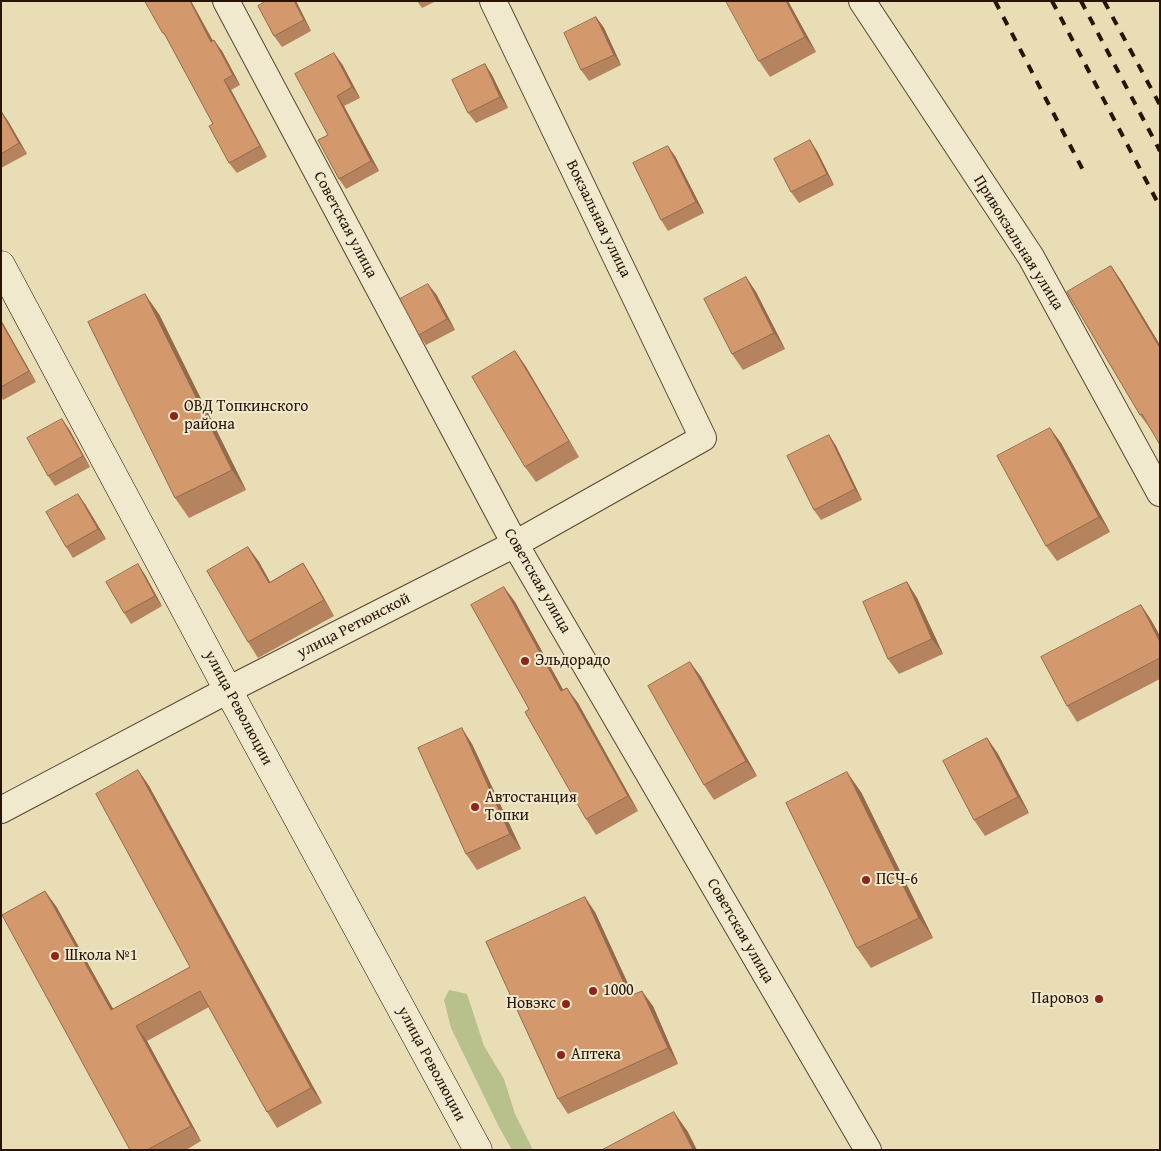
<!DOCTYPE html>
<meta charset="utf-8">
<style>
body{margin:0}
#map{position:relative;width:1161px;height:1151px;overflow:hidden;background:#e8ddb4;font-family:"Gentium Book Plus",serif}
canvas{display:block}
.frame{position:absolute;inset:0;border:2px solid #291302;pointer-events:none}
</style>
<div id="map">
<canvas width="1161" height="1151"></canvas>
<div class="frame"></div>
</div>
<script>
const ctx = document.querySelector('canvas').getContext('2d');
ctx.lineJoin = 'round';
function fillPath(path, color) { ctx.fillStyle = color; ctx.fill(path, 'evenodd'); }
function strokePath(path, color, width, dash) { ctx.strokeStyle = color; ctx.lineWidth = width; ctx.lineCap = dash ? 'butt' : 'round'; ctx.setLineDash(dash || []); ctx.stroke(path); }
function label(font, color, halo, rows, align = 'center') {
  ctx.font = font + ' "Gentium Book Plus",serif'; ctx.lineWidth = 4; ctx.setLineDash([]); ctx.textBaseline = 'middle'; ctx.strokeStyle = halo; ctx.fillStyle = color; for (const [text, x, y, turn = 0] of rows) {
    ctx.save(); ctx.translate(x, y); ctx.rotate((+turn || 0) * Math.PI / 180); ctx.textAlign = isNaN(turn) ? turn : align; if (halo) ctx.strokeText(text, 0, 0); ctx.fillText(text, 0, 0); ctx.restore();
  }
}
fillPath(new Path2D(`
 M 449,990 L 467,994 L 484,1046 L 504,1079 L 515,1114 L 533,1150 L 512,1150 L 499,1127 L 451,1028 L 444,1000 Z`), '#b8c08b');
const street = new Path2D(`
 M 226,1 L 515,544 L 868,1150
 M 862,1 L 1031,257 L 1160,493
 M 1,810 L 228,690 L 515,544 L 703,438 L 493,1`);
const secondary = new Path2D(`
 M 1,265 L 228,690 L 478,1150`);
strokePath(street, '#59462e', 28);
strokePath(secondary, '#291302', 29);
strokePath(street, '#f0e9ce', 26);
strokePath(secondary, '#f0e9ce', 28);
strokePath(new Path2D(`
 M 995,1 L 1085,174
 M 1052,1 L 1160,207
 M 1081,1 L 1160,151
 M 1104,1 L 1160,105`), '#291302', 4, [9, 9]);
fillPath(new Path2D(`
 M 145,1 L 191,1 L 213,41 L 222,51 L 240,85 L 231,90 L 267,157 L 237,173 L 229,163 L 213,124 L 170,42 L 163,33 Z
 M 296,1 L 311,31 L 282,47 L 274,36 Z
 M 417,1 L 436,1 L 422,8 Z
 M 788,1 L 816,52 L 770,77 L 759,61 Z
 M 596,17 L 604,28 L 621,65 L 589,81 L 581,70 Z
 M 342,64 L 360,98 L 344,106 L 379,171 L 346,189 L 339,179 L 328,135 Z
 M 485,64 L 492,75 L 508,108 L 476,123 L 468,113 Z
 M 1,111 L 8,121 L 27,154 L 1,168 Z
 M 817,151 L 834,185 L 799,203 L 791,192 Z
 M 675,156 L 704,213 L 668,231 L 661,220 Z
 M 1111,266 L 1122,282 L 1160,345 L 1160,445 L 1152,431 L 1140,415 Z
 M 746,277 L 756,292 L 785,349 L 743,370 L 732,354 Z
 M 436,294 L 455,330 L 426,345 L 419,335 Z
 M 159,314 L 246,490 L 189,518 L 175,498 Z
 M 1,320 L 36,382 L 3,400 L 1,397 Z
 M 515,351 L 526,367 L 579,457 L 536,482 L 525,467 Z
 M 69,429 L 90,467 L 55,486 L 48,476 Z
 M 829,435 L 836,446 L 862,500 L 821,520 L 814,510 Z
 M 1061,443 L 1110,532 L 1057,561 L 1046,546 Z
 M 85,504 L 106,539 L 73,558 L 66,547 Z
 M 248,547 L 259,562 L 270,582 L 303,563 L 313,579 L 334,616 L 258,658 L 248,642 Z
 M 138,564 L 145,575 L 162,606 L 131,624 L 124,613 Z
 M 907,582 L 917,598 L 943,654 L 899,674 L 888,659 Z
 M 504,587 L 515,602 L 563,690 L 578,703 L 638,811 L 596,835 L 586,819 L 529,709 Z
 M 1141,605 L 1151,620 L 1160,636 L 1160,679 L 1077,722 L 1067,706 Z
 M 690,662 L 701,677 L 757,776 L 714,800 L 704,785 Z
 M 987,738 L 998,754 L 1029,813 L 985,836 L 974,820 Z
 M 472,744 L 521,849 L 477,870 L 466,854 Z
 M 138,770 L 149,786 L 322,1103 L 277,1128 L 267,1112 L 209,1007 L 147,1041 L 201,1141 L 186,1150 L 130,1150 L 56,906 L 113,1009 L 190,967 Z
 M 861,792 L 933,938 L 871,968 L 857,948 Z
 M 595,912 L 633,995 L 653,1006 L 678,1064 L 568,1114 L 558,1099 Z`), '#b5835d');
fillPath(new Path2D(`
 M 190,1 L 191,1 L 219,52 L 211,42 Z
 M 294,1 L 296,1 L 311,31 L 304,20 Z
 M 786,1 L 788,1 L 816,52 L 805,37 Z
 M 596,17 L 604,28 L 621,65 L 614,55 Z
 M 214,40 L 222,51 L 240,85 L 233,75 Z
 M 334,53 L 342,64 L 360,98 L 352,87 Z
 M 485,64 L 492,75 L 508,108 L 500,97 Z
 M 224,80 L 231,90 L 267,157 L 260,146 Z
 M 337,96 L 344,106 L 379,171 L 371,161 Z
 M 1,111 L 8,121 L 27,154 L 19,143 Z
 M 810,140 L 817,151 L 834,185 L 827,174 Z
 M 668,146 L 675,156 L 704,213 L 696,202 Z
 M 1111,266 L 1122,282 L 1160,345 L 1160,348 Z
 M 746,277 L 756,292 L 785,349 L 774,333 Z
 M 428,284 L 436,294 L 455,330 L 447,319 Z
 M 145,294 L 159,314 L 246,490 L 232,470 Z
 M 1,320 L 36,382 L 29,371 L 1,322 Z
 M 515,351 L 526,367 L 579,457 L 569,441 Z
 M 62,419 L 69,429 L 90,467 L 83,456 Z
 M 1050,428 L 1061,443 L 1110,532 L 1099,517 Z
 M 829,435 L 836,446 L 862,500 L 855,489 Z
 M 78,494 L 85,504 L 106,539 L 98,529 Z
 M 248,547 L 259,562 L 279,598 L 269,583 Z
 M 303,563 L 313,579 L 334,616 L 324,600 Z
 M 138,564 L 145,575 L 162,606 L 155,596 Z
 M 907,582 L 917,598 L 943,654 L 932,639 Z
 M 504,587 L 515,602 L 572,706 L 561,691 Z
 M 1141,605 L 1151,620 L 1160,636 L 1160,642 Z
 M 690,662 L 701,677 L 757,776 L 746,761 Z
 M 567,688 L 578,703 L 638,811 L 628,796 Z
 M 462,728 L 472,744 L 521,849 L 510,834 Z
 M 987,738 L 998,754 L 1029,813 L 1018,797 Z
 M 138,770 L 149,786 L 322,1103 L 311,1088 Z
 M 847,772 L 861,792 L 933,938 L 919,918 Z
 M 45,891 L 56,906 L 122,1025 L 111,1010 Z
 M 585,897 L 595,912 L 641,1012 L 630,996 Z
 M 642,991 L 653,1006 L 678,1064 L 668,1048 Z
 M 136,1026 L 147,1041 L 201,1141 L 191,1126 Z
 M 674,1112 L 688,1132 L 697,1150 L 693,1150 Z`), '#946a4c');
const building = new Path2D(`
 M 145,1 L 190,1 L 211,42 L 214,40 L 233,75 L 224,80 L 260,146 L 229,163 L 209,126 L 213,124 L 164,33 L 163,33 Z
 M 266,1 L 294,1 L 304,20 L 274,36 L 258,6 Z
 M 726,1 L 786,1 L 805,37 L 759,61 Z
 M 596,17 L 614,55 L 581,70 L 564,33 Z
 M 334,53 L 352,87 L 337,96 L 371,161 L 339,179 L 318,140 L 328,135 L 295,74 Z
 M 485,64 L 500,97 L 468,113 L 452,80 Z
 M 1,111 L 19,143 L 1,154 Z
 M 810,140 L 827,174 L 791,192 L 774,159 Z
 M 668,146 L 696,202 L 661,220 L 633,163 Z
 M 1111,266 L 1160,348 L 1160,445 L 1142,414 L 1140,415 L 1067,292 Z
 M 746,277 L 774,333 L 732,354 L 704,299 Z
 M 428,284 L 447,319 L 419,335 L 400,299 Z
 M 145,294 L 232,470 L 175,498 L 88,322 Z
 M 1,322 L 29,371 L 1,387 Z
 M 515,351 L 569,441 L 525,467 L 472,377 Z
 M 62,419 L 83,456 L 48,476 L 27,438 Z
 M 1050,428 L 1099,517 L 1046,546 L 997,456 Z
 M 829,435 L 855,489 L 814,510 L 787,456 Z
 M 78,494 L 98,529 L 66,547 L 46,512 Z
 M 248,547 L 269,583 L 303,563 L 324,600 L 248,642 L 207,571 Z
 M 138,564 L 155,596 L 124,613 L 106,582 Z
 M 907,582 L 932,639 L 888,659 L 863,602 Z
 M 504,587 L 561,691 L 567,688 L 628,796 L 586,819 L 525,712 L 529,709 L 471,605 Z
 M 1141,605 L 1160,642 L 1160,658 L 1067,706 L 1041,657 Z
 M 690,662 L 746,761 L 704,785 L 648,686 Z
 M 462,728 L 510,834 L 466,854 L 418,748 Z
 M 987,738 L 1018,797 L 974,820 L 943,761 Z
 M 138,770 L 311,1088 L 267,1112 L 200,991 L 136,1026 L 191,1126 L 147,1150 L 130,1150 L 2,915 L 45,891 L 111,1010 L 190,967 L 96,794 Z
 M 847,772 L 919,918 L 857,948 L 786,803 Z
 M 585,897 L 630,996 L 642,991 L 668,1048 L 558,1099 L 486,942 Z
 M 674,1112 L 693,1150 L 602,1150 Z`);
fillPath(building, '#d3986c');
strokePath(building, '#946a4c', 1);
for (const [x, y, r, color] of [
 [174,416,5,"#8f2418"],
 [525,661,5,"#8f2418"],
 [475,807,5,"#8f2418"],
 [866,880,5,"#8f2418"],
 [55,956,5,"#8f2418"],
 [593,991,5,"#8f2418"],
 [1099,999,5,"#8f2418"],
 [566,1004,5,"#8f2418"],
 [561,1055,5,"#8f2418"]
]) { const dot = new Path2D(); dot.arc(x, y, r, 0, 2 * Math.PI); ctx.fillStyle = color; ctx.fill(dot); strokePath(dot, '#f0e9ce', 2); }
label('16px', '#291302', '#f0e9ce', [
 ["Вокзальная улица",598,219,64],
 ["Советская улица",345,225,62],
 ["Привокзальная улица",1018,243,58],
 ["Советская улица",537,581,60],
 ["улица Ретюнской",354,626,-27],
 ["улица Революции",238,708,62],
 ["Советская улица",740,931,60],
 ["улица Революции",431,1064,62]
]);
label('16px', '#291302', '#f0e9ce', [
 ["ОВД Топкинского",184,407],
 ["района",184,425],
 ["Эльдорадо",535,661],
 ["Автостанция",485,798],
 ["Топки",485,816],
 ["ПСЧ-6",876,880],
 ["Школа №1",65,956],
 ["1000",603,991],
 ["Паровоз",1089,999,"right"],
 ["Новэкс",556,1004,"right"],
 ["Аптека",571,1055]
], 'left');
</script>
